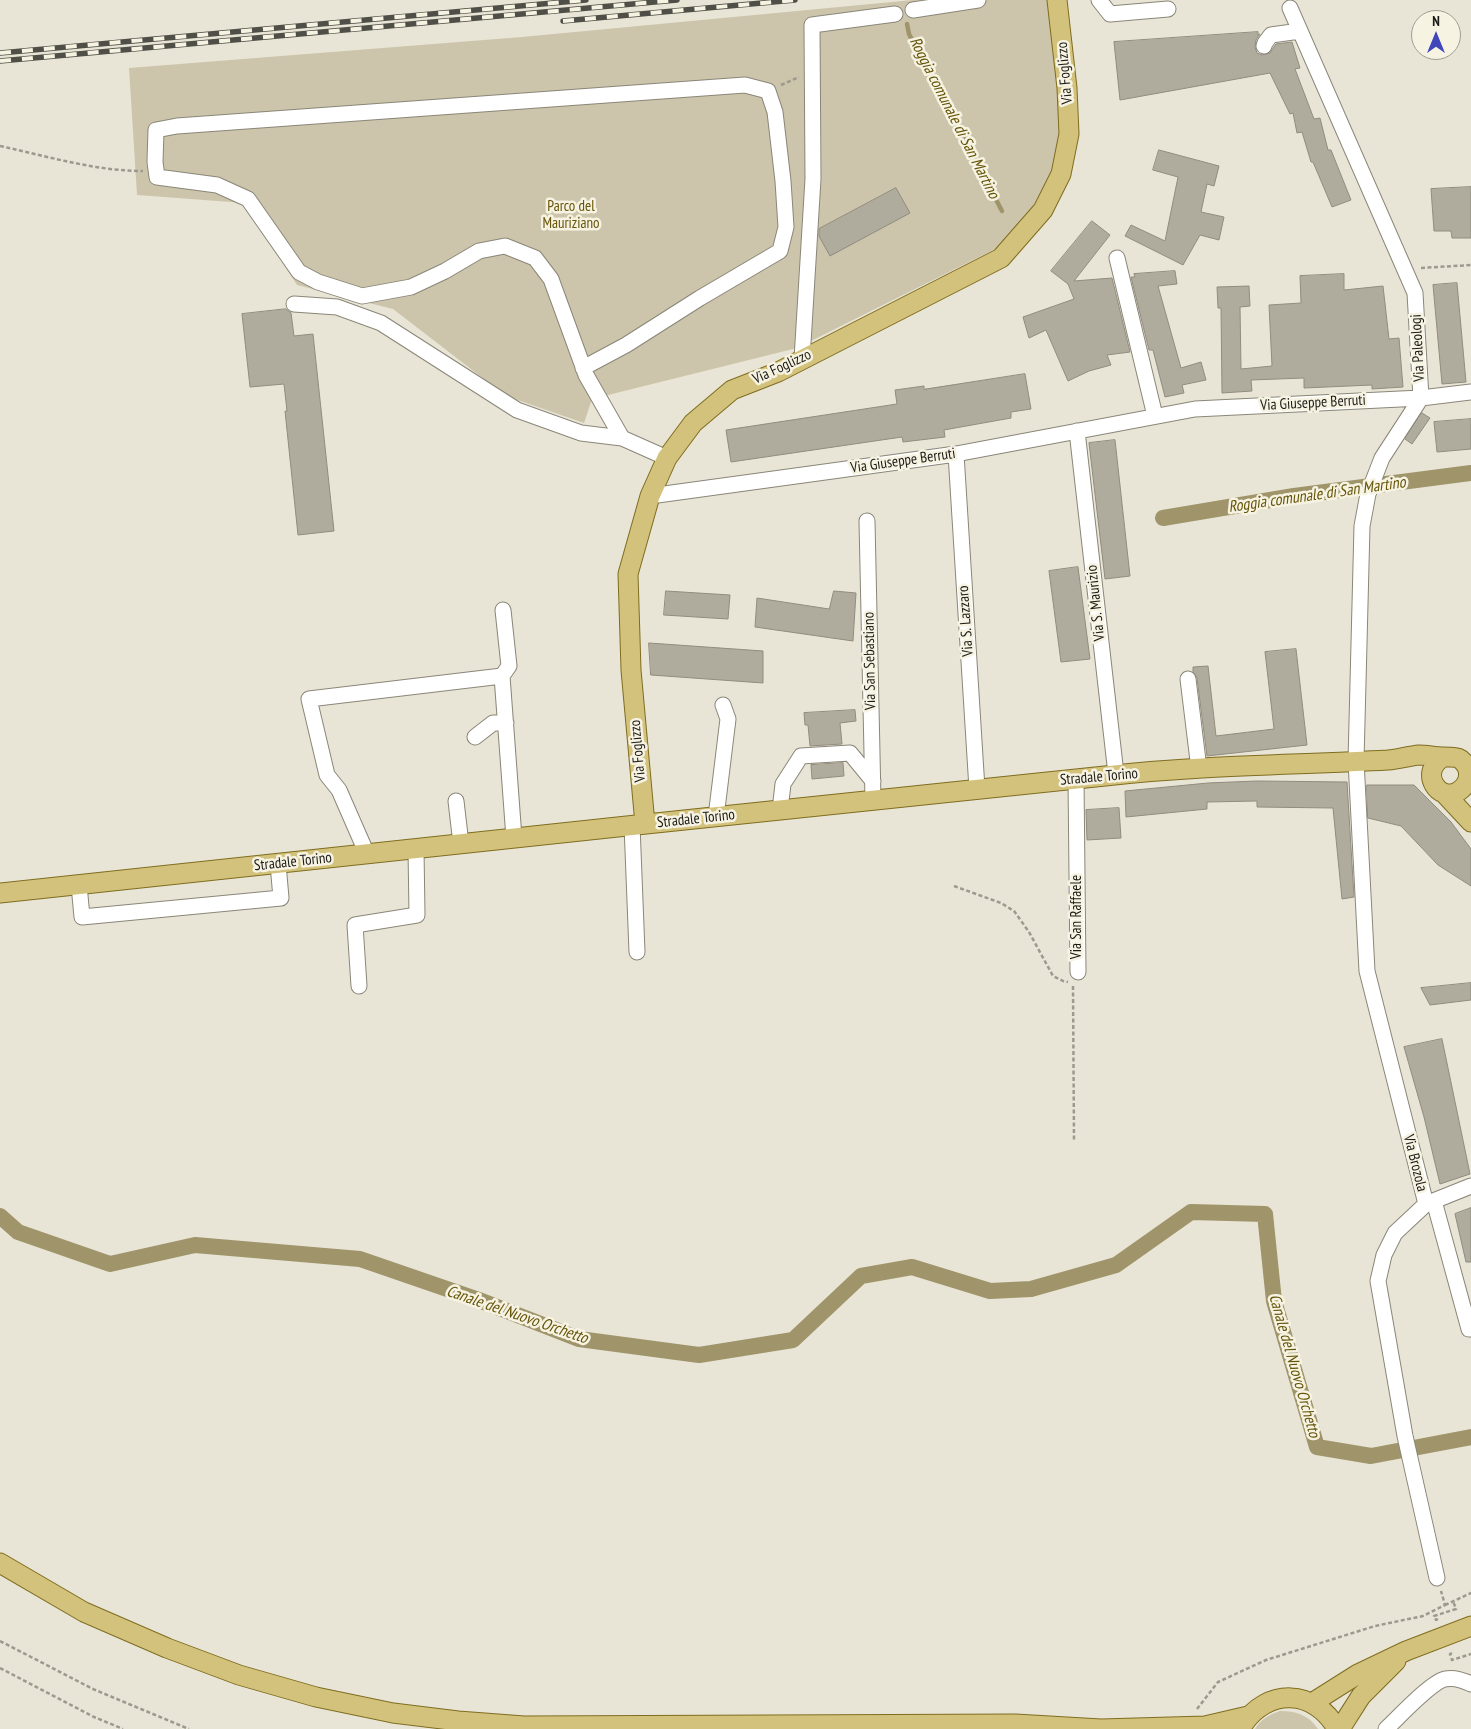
<!DOCTYPE html>
<style>
body{margin:0}
#map{position:relative;width:1471px;height:1729px;overflow:hidden;background:#e9e5d6;font-family:"PT Sans Narrow",sans-serif}
canvas{display:block}
.north{position:absolute;left:1411px;top:10px;width:50px;height:50px;box-sizing:border-box;background:#f7f3e3;border:1px solid #9f9c91;border-radius:50%;rotate:0deg;font-size:14px;font-weight:700;line-height:20px;text-align:center;color:#1b1a15}
.north::after{content:'';display:block;margin:auto;width:18px;height:22px;background:#4146ba;clip-path:polygon(50% 0,100% 100%,50% 72%,0 100%)}
</style>
<div id="map">
<canvas width="1471" height="1729"></canvas>
<div class="north">N</div>
</div>
<script>
const ctx = document.querySelector('canvas').getContext('2d');
ctx.lineJoin = 'round';
function fillPath(path, color) { ctx.fillStyle = color; ctx.fill(path, 'evenodd'); }
function strokePath(path, color, width, dash) { ctx.strokeStyle = color; ctx.lineWidth = width; ctx.lineCap = dash ? 'butt' : 'round'; ctx.setLineDash(dash || []); ctx.stroke(path); }
function label(font, color, halo, rows, align = 'center') {
  ctx.font = font + ' "PT Sans Narrow",sans-serif'; ctx.lineWidth = 5; ctx.setLineDash([]); ctx.textBaseline = 'middle'; ctx.strokeStyle = halo; ctx.fillStyle = color; for (const [text, x, y, turn = 0] of rows) {
    ctx.save(); ctx.translate(x, y); ctx.rotate((+turn || 0) * Math.PI / 180); ctx.textAlign = isNaN(turn) ? turn : align; if (halo) ctx.strokeText(text, 0, 0); ctx.fillText(text, 0, 0); ctx.restore();
  }
}
fillPath(new Path2D(`
 M 913,0 L 1048,0 L 1065,118 L 1050,186 L 997,248 L 797,348 L 592,399 L 584,423 L 506,396 L 393,309 L 297,285 L 244,203 L 137,195 L 129,68 L 522,37 Z
 M 1280,1711 C 1296,1711 1309,1715 1318,1729 L 1255,1729 C 1261,1719 1269,1715 1280,1711 Z`), '#ccc5ab');
strokePath(new Path2D(`
 M 907,24 L 909,34 L 1002,211`), '#9f946a', 4.5);
strokePath(new Path2D(`
 M 1163,518 L 1294,496 L 1471,473
 M 0,1216 L 18,1232 L 110,1264 L 195,1245 L 360,1259 L 479,1300 L 579,1339 L 699,1355 L 793,1340 L 861,1276 L 912,1267 L 990,1291 L 1031,1289 L 1116,1265 L 1191,1212 L 1265,1214 L 1274,1301 L 1317,1447 L 1371,1456 L 1471,1437`), '#9f946a', 16);
const building = new Path2D(`
 M 1258,32 L 1258,35 L 1260,34 L 1256,40 L 1255,47 L 1257,53 L 1262,55 L 1270,53 L 1276,44 L 1292,42 L 1300,68 L 1295,69 L 1314,119 L 1320,118 L 1328,150 L 1331,150 L 1351,200 L 1332,207 L 1313,162 L 1311,162 L 1302,132 L 1297,133 L 1293,113 L 1290,114 L 1270,73 L 1120,100 L 1114,42 Z
 M 1159,150 L 1219,166 L 1214,186 L 1207,184 L 1201,212 L 1224,217 L 1219,240 L 1200,235 L 1183,265 L 1125,236 L 1131,225 L 1165,241 L 1178,177 L 1153,170 Z
 M 1471,187 L 1471,238 L 1452,238 L 1451,231 L 1434,231 L 1431,189 Z
 M 896,188 L 910,213 L 830,256 L 819,236 L 819,229 Z
 M 1092,221 L 1110,235 L 1074,281 L 1112,278 L 1130,352 L 1107,355 L 1111,365 L 1089,371 L 1068,381 L 1046,330 L 1029,338 L 1023,317 L 1074,299 L 1068,284 L 1051,271 Z
 M 1175,271 L 1177,284 L 1158,286 L 1181,368 L 1201,362 L 1206,380 L 1182,385 L 1184,393 L 1165,397 L 1153,350 L 1149,350 L 1131,277 L 1135,277 L 1134,274 Z
 M 1344,274 L 1344,290 L 1383,286 L 1389,339 L 1399,338 L 1403,387 L 1372,389 L 1372,385 L 1304,388 L 1304,378 L 1251,380 L 1252,391 L 1222,393 L 1221,308 L 1218,308 L 1217,287 L 1249,286 L 1250,306 L 1240,307 L 1241,369 L 1272,366 L 1269,305 L 1301,303 L 1300,276 Z
 M 1457,283 L 1466,382 L 1442,384 L 1433,285 Z
 M 286,309 L 291,313 L 294,336 L 313,334 L 334,531 L 298,535 L 285,411 L 287,411 L 284,384 L 250,387 L 242,314 Z
 M 1025,374 L 1031,409 L 1011,412 L 1011,418 L 944,430 L 945,437 L 903,442 L 902,437 L 731,462 L 726,430 L 897,404 L 895,390 L 924,386 L 924,389 Z
 M 1422,413 L 1430,418 L 1412,444 L 1405,439 Z
 M 1471,419 L 1471,449 L 1437,452 L 1434,422 Z
 M 1115,440 L 1130,576 L 1105,579 L 1089,443 Z
 M 1078,567 L 1090,659 L 1061,662 L 1049,571 Z
 M 666,591 L 730,595 L 728,619 L 664,615 Z
 M 834,591 L 856,593 L 853,641 L 755,627 L 757,598 L 829,609 Z
 M 649,643 L 763,651 L 763,683 L 651,675 Z
 M 1296,649 L 1307,745 L 1207,756 L 1197,678 L 1193,672 L 1193,667 L 1208,666 L 1216,736 L 1274,729 L 1265,652 Z
 M 855,710 L 856,721 L 840,723 L 842,744 L 810,746 L 808,725 L 805,725 L 804,713 Z
 M 843,763 L 844,776 L 812,779 L 811,765 Z
 M 1257,781 L 1347,782 L 1354,897 L 1342,899 L 1333,808 L 1257,807 L 1257,801 L 1207,802 L 1207,809 L 1126,817 L 1125,791 L 1208,783 Z
 M 1367,785 L 1414,785 L 1451,822 L 1471,849 L 1471,886 L 1438,865 L 1401,826 L 1368,818 Z
 M 1119,808 L 1121,838 L 1087,840 L 1086,810 Z
 M 1471,983 L 1471,1000 L 1430,1005 L 1421,988 Z
 M 1442,1039 L 1470,1174 L 1440,1184 L 1424,1117 L 1404,1047 Z
 M 1471,1208 L 1471,1262 L 1466,1262 L 1455,1214 Z`);
fillPath(building, '#b0ac9d');
strokePath(building, '#908c7e', 1);
const minor = new Path2D(`
 M 1099,0 L 1110,14 L 1168,9
 M 1290,8 L 1415,293 L 1421,398 L 1382,458 L 1368,494 L 1362,526 L 1356,761 L 1367,971 L 1426,1204
 M 913,10 L 978,0
 M 1264,46 L 1265,43 L 1271,35 L 1300,31
 M 1117,258 L 1155,416
 M 294,304 L 337,307 L 381,323 L 517,410 L 581,433 L 622,438 L 667,458
 M 802,359 L 813,179 L 812,25 L 895,14
 M 583,368 L 626,345 L 700,298 L 780,251 L 786,227 L 783,181 L 775,112 L 768,91 L 745,85 L 177,126 L 156,130 L 155,162 L 157,177 L 217,185 L 248,199 L 299,272 L 318,282 L 362,296 L 411,287 L 445,271 L 479,251 L 505,246 L 535,258 L 551,279 L 586,375 L 622,438
 M 1077,431 L 1116,774
 M 956,454 L 977,789
 M 650,496 L 956,454 L 1195,409 L 1421,398 L 1471,392
 M 867,521 L 873,800
 M 502,676 L 509,666 L 503,610
 M 1188,679 L 1199,769
 M 475,737 L 493,723 L 506,723
 M 1076,779 L 1078,972
 M 456,801 L 461,844
 M 780,810 L 783,784 L 801,756 L 850,753 L 873,781
 M 716,817 L 728,719 L 723,705
 M 632,825 L 637,952
 M 367,854 L 339,790 L 327,775 L 309,699 L 502,676 L 514,838
 M 79,885 L 82,917 L 281,898 L 278,864
 M 359,986 L 355,925 L 417,915 L 416,849
 M 1434,1201 L 1469,1329 L 1471,1329
 M 1437,1578 L 1405,1436 L 1378,1281 L 1384,1255 L 1395,1233 L 1426,1204 L 1471,1186
 M 1386,1729 C 1398,1718 1431,1682 1445,1679 C 1454,1677 1463,1680 1471,1684`);
const major = new Path2D(`
 M 1444,793 L 1471,822
 M 645,824 L 631,670 L 628,574 L 650,496 L 667,458 L 693,423 L 732,390 L 778,372 L 1001,258 L 1043,210 L 1061,174 L 1069,134 L 1067,88 L 1057,0
 M 0,893 C 209,872 418,849 627,826 C 786,809 946,793 1105,776 C 1199,765 1294,765 1388,760 C 1399,759 1409,756 1419,755 C 1427,755 1435,757 1443,757 C 1445,757 1457,757 1458,758 C 1463,760 1467,766 1468,770 C 1470,778 1466,786 1459,791 C 1439,804 1418,772 1443,757
 M 0,1563 L 84,1612 L 167,1648 L 239,1675 L 316,1697 L 393,1713 L 458,1721 L 524,1726 L 1015,1724 L 1101,1729 L 1205,1726 L 1248,1716
 M 1312,1703 L 1358,1674 L 1406,1651 L 1471,1626
 M 1242,1726 C 1267,1687 1315,1689 1337,1729
 M 1340,1729 L 1361,1696 L 1396,1661`);
strokePath(minor, '#8a8678', 17);
strokePath(major, '#7f6d1f', 21);
strokePath(new Path2D(`
 M 781,85 L 799,77
 M 0,146 C 47,156 94,171 143,171
 M 1421,268 L 1471,265
 M 954,886 L 1001,903 L 1014,911 L 1029,932 L 1053,976 L 1063,981 L 1068,982
 M 1073,986 L 1074,1140
 M 1445,1605 L 1471,1593
 M 1438,1619 L 1436,1620 L 1434,1616 L 1456,1609 L 1453,1601
 M 0,1641 L 93,1689 L 189,1729
 M 1452,1653 L 1450,1654 L 1452,1660 L 1471,1654
 M 0,1668 L 94,1717 L 123,1729
 M 1197,1709 L 1218,1682 L 1266,1660 L 1375,1626 L 1423,1616 L 1445,1605 L 1441,1591`), '#9c998e', 2.5, [4, 2.5]);
strokePath(minor, '#fff', 15);
strokePath(major, '#d3c27c', 19);
const rail = new Path2D(`
 M 563,21 L 795,0
 M 0,53 L 586,0
 M 0,61 L 677,0`);
strokePath(rail, '#504f47', 5.5);
strokePath(rail, '#f7f3e3', 4, [11]);
label('15px', '#1b1a15', '#f7f3e3', [
 ["Via Foglizzo",1065,73,-95],
 ["Via Paleologi",1418,348,-93],
 ["Via Foglizzo",782,367,-25],
 ["Via Giuseppe Berruti",1313,403,-3],
 ["Via Giuseppe Berruti",903,461,-8],
 ["Via S. Maurizio",1096,603,-96],
 ["Via S. Lazzaro",966,621,-94],
 ["Via San Sebastiano",870,661,-91],
 ["Via Foglizzo",638,751,-95],
 ["Stradale Torino",1099,777,-5],
 ["Stradale Torino",696,819,-6],
 ["Stradale Torino",293,862,-6],
 ["Via San Raffaele",1077,917,-90],
 ["Via Brozola",1415,1163,76]
]);
label('15px', '#655408', '#f7f3e3', [
 ["Parco del",571,207],
 ["Mauriziano",571,224]
]);
label('italic 16px', '#645407', '#f7f3e3', [
 ["Roggia comunale di San Martino",954,118,63],
 ["Roggia comunale di San Martino",1317,495,-8],
 ["Canale del Nuovo Orchetto",517,1315,19],
 ["Canale del Nuovo Orchetto",1294,1366,74]
]);
</script>
